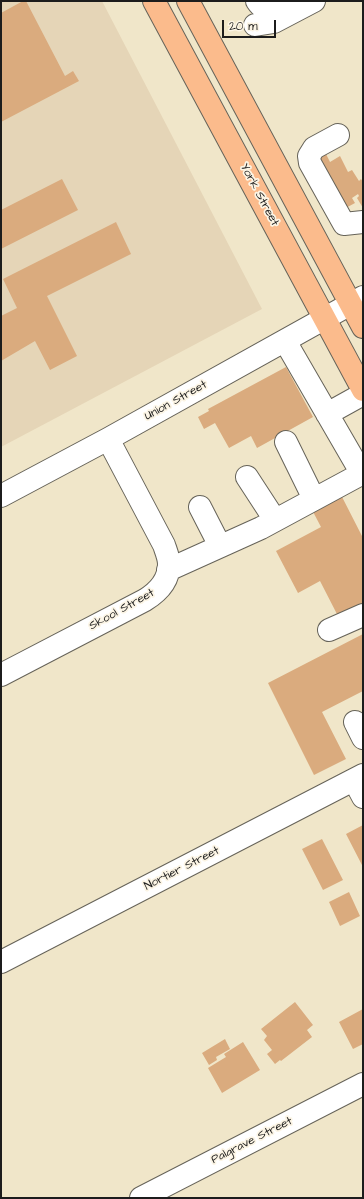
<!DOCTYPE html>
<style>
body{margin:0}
#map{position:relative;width:364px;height:1199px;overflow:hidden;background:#f0e6c9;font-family:"Architects Daughter",sans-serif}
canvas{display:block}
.frame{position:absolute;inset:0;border:2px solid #1c1c1c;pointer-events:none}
.scale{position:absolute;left:222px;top:20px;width:54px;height:18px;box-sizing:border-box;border:2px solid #1c1c1c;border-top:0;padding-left:5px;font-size:12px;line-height:14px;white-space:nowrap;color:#1c1c1c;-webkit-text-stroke:3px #fcf5e5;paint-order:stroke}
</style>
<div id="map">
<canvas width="364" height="1199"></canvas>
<div class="frame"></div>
<div class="scale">20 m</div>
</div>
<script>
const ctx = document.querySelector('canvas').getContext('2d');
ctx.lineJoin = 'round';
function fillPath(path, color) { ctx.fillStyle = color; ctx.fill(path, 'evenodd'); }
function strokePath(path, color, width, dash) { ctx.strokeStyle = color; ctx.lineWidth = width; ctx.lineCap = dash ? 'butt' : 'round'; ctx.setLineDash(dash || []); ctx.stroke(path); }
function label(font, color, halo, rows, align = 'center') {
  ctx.font = font + ' "Architects Daughter",sans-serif'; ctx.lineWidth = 3.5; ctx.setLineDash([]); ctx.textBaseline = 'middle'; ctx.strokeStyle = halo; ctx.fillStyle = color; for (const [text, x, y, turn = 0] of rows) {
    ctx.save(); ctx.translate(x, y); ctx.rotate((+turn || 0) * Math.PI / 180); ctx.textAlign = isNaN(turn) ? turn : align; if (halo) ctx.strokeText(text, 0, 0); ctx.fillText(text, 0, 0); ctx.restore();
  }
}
fillPath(new Path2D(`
 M 1,1 L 102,1 L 262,309 L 1,447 Z`), '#e5d5b7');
fillPath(new Path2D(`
 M 23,1 L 26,1 L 65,76 L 73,71 L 79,81 L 1,122 L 1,13 Z
 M 326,154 L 330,162 L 340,156 L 348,172 L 352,170 L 359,181 L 361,179 L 363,182 L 363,208 L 357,198 L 359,196 L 358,194 L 352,198 L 355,203 L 342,210 L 319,157 Z
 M 62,179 L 78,210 L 1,249 L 1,210 Z
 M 116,222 L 131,254 L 47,296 L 77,356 L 50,370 L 35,341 L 1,361 L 1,316 L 17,308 L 3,279 Z
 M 286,367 L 313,417 L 257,448 L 251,436 L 229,448 L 215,423 L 204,429 L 198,417 L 209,411 L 208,409 Z
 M 339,491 L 363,538 L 363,606 L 339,618 L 320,581 L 298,593 L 276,551 L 321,527 L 310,506 Z
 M 363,634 L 363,691 L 322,712 L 346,759 L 314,775 L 268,683 Z
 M 363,825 L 363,867 L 346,834 Z
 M 322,839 L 343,880 L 323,890 L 302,849 Z
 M 349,892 L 360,916 L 340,926 L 329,902 Z
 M 295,1002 L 313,1025 L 307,1030 L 312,1037 L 281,1061 L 280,1060 L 275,1064 L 267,1054 L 272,1050 L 264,1040 L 267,1036 L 261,1029 Z
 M 363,1009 L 363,1044 L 353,1049 L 339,1022 Z
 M 225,1039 L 230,1049 L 216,1057 L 217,1060 L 209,1065 L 202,1053 Z
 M 243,1042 L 260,1070 L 222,1093 L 208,1068 L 226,1057 L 224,1054 Z`), '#daab7e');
const minor = new Path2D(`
 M 257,1 C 266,15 279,8 291,2
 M 255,25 L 274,22 L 314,1
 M 338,135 L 314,148 L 309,156 L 310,163 L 344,224 L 363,222
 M 285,341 L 362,474
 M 327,414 L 363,394
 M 286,442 L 314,499
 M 247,477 L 275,520
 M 1,496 L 108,439 L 363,297
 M 200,507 L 220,546
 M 168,570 L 261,528 L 363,473
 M 329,630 L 363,615
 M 1,675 L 145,600 C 158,592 169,581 169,564 C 169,558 166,551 164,545 L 108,439
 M 355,722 L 363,738
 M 354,780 L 363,797
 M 1,962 L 363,775
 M 141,1198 L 363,1084`);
const major = new Path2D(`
 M 154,1 L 363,390
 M 188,1 L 363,327`);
strokePath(minor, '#666359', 24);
strokePath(major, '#666359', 24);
strokePath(minor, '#fff', 22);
strokePath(major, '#fbbb8c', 22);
label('12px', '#1c1c1c', '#fcf5e5', [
 ["York Street",259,195,62],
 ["Union Street",176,401,-29],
 ["Skool Street",122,610,-29],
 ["Nortier Street",182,869,-27],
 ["Palgrave Street",252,1141,-27]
]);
</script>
